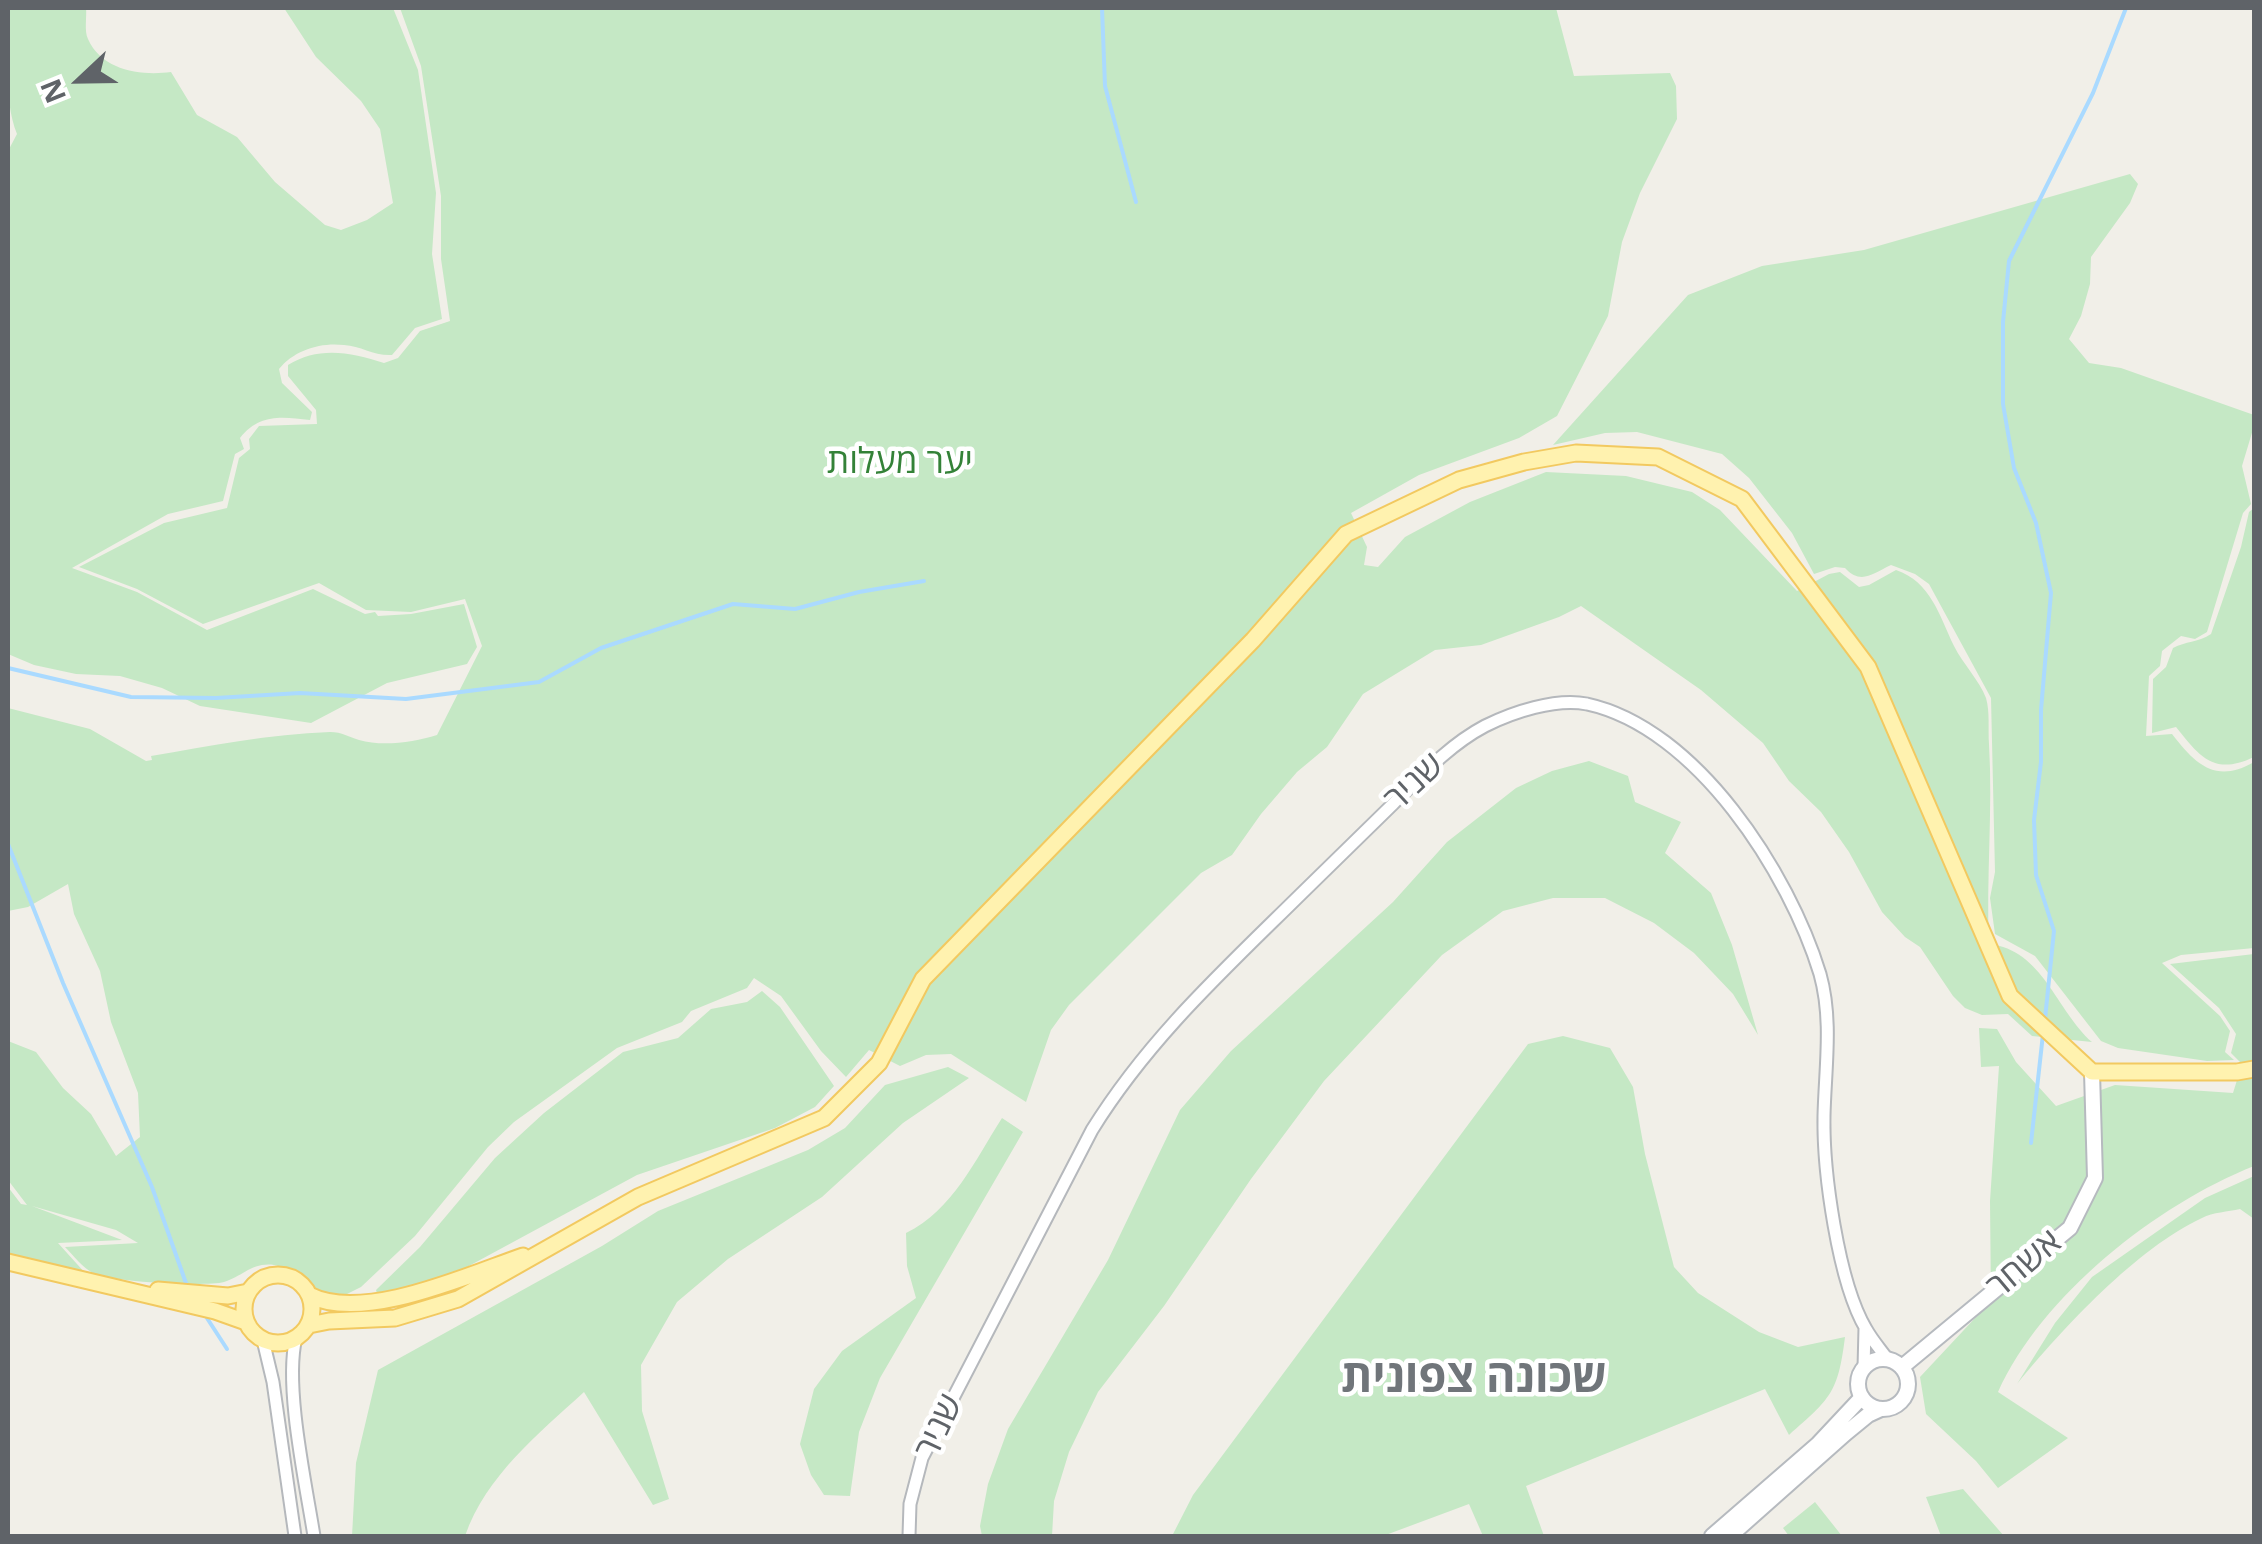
<!DOCTYPE html>
<meta charset="utf-8">
<style>
body{margin:0}
#map{position:relative;width:2262px;height:1544px;overflow:hidden;background:#f1efe8;font-family:"Open Sans",sans-serif}
canvas{display:block}
.frame{position:absolute;inset:0;border:10px solid #5f6368;pointer-events:none}
.north{position:absolute;left:30px;top:30px;width:100px;height:100px;-webkit-text-stroke:8px #fff;paint-order:stroke;rotate:248deg;font-size:28px;font-weight:700;line-height:40px;text-align:center;color:#5f6368}
.north::after{content:'';display:block;margin:auto;width:35px;height:45px;background:#5f6368;clip-path:polygon(50% 0,100% 100%,50% 72%,0 100%)}
</style>
<div id="map">
<canvas width="2262" height="1544"></canvas>
<div class="frame"></div>
<div class="north">N</div>
</div>
<script>
const ctx = document.querySelector('canvas').getContext('2d');
ctx.lineJoin = 'round';
function fillPath(path, color) { ctx.fillStyle = color; ctx.fill(path, 'evenodd'); }
function strokePath(path, color, width, dash) { ctx.strokeStyle = color; ctx.lineWidth = width; ctx.lineCap = dash ? 'butt' : 'round'; ctx.setLineDash(dash || []); ctx.stroke(path); }
function label(font, color, halo, rows, align = 'center') {
  ctx.font = font + ' "Open Sans","Noto Sans Hebrew",sans-serif'; ctx.lineWidth = 9; ctx.setLineDash([]); ctx.textBaseline = 'middle'; ctx.strokeStyle = halo; ctx.fillStyle = color; for (const [text, x, y, turn = 0] of rows) {
    ctx.save(); ctx.translate(x, y); ctx.rotate((+turn || 0) * Math.PI / 180); ctx.textAlign = isNaN(turn) ? turn : align; if (halo) ctx.strokeText(text, 0, 0); ctx.fillText(text, 0, 0); ctx.restore();
  }
}
fillPath(new Path2D(`
 M 8,8 L 86,8 C 87,16 84,31 88,39 C 102,71 142,76 171,72 L 197,115 L 237,137 L 275,182 L 325,225 L 341,230 L 367,220 L 393,203 L 380,129 L 361,101 L 316,57 L 284,8 L 393,8 L 418,70 L 436,193 L 432,254 L 442,319 L 415,328 L 392,355 C 374,356 361,346 344,345 C 321,342 294,350 279,369 L 282,383 L 312,412 L 310,420 C 282,417 260,413 240,438 L 244,449 L 235,454 L 223,501 L 168,514 L 72,568 L 137,592 L 207,630 L 313,589 L 365,614 L 375,612 L 378,616 L 411,614 L 464,604 L 477,647 L 467,664 L 387,683 L 311,723 L 200,706 L 162,688 L 120,676 L 76,674 L 34,665 L 8,654 L 8,151 L 17,134 C 3,99 8,46 8,8 Z
 M 400,8 L 1556,8 L 1574,76 L 1670,73 L 1676,86 L 1677,119 L 1640,193 L 1622,242 L 1608,316 L 1557,416 L 1519,438 L 1419,475 L 1351,513 L 1367,547 L 1364,565 L 1378,567 L 1405,537 L 1470,502 L 1546,472 L 1626,476 L 1692,492 L 1720,510 L 1797,591 L 1829,574 L 1840,572 L 1859,587 L 1869,585 L 1896,570 C 1931,582 1939,615 1954,646 C 1963,664 1979,680 1986,698 C 1990,711 1988,730 1989,744 C 1993,811 1986,877 1989,944 C 2043,950 2056,1010 2092,1042 L 2032,1036 L 2008,1014 L 1982,1015 L 1965,1008 L 1953,996 L 1920,947 L 1905,937 L 1882,912 L 1849,852 L 1821,812 L 1789,781 L 1763,743 L 1701,690 L 1581,606 L 1559,617 L 1481,645 L 1435,650 L 1363,694 L 1327,747 L 1297,772 L 1261,814 L 1232,855 L 1201,873 L 1069,1005 L 1051,1030 L 1026,1102 L 951,1054 L 926,1055 L 900,1066 L 869,1050 L 846,1077 L 821,1051 L 781,996 L 754,978 L 747,988 L 691,1011 L 682,1022 L 617,1048 L 514,1122 L 488,1147 L 415,1236 L 361,1287 L 345,1295 L 310,1292 C 300,1281 290,1268 274,1265 C 252,1262 242,1277 224,1282 C 205,1287 110,1282 93,1273 C 83,1268 73,1255 65,1247 L 138,1243 L 116,1230 L 32,1206 L 122,1240 L 58,1243 L 86,1274 L 8,1257 L 8,1187 L 21,1204 L 27,1205 L 8,1180 L 8,1041 L 36,1052 L 63,1088 L 91,1114 L 116,1156 L 140,1137 L 138,1093 L 111,1022 L 100,971 L 74,914 L 68,884 L 28,907 L 8,911 L 8,708 L 90,729 L 146,761 L 152,760 L 151,756 C 210,746 270,734 330,732 C 342,732 349,737 359,740 C 383,747 414,742 437,735 L 482,646 L 465,599 L 411,612 L 366,610 L 319,583 L 203,624 L 137,589 L 79,567 L 164,523 L 227,508 L 239,458 L 250,449 L 249,439 L 259,426 L 317,424 L 316,410 L 288,376 L 288,365 C 318,346 351,352 384,363 L 398,358 L 420,331 L 450,321 L 441,259 L 441,196 L 421,66 Z
 M 2130,174 L 2138,184 L 2130,203 L 2091,257 L 2090,284 L 2081,316 L 2069,339 L 2089,363 L 2121,368 L 2254,415 L 2254,426 L 2242,466 L 2251,504 L 2243,513 L 2207,632 L 2195,639 L 2181,636 L 2162,651 L 2160,666 L 2149,676 L 2146,736 L 2172,734 C 2196,765 2216,784 2254,762 L 2254,948 L 2181,955 L 2162,963 L 2220,1016 L 2230,1031 L 2225,1052 L 2234,1060 L 2207,1061 L 2118,1048 L 2101,1041 L 2035,956 L 1995,934 L 1990,898 L 1995,872 L 1991,698 L 1929,584 L 1915,574 L 1891,565 C 1872,574 1861,585 1845,568 L 1835,567 L 1814,574 L 1792,533 L 1749,478 L 1722,454 L 1637,432 L 1605,433 L 1553,445 L 1688,295 L 1762,266 L 1864,250 Z
 M 2254,508 L 2254,757 C 2214,776 2200,757 2176,727 L 2152,733 L 2153,679 L 2166,667 L 2173,648 C 2186,641 2197,643 2211,634 L 2241,547 L 2249,512 Z
 M 1589,761 L 1628,776 L 1635,802 L 1681,822 L 1665,853 L 1711,893 L 1732,945 L 1758,1035 L 1733,994 L 1694,953 L 1654,923 L 1605,898 L 1553,898 L 1503,911 L 1442,955 L 1324,1081 L 1251,1179 L 1164,1306 L 1098,1392 L 1069,1452 L 1054,1501 L 1052,1536 L 982,1536 L 980,1526 L 988,1484 L 1008,1429 L 1108,1260 L 1180,1110 L 1231,1051 L 1393,902 L 1447,842 L 1516,788 L 1552,771 Z
 M 2254,954 L 2254,1166 C 2156,1205 2042,1295 1998,1392 L 2068,1438 L 1998,1488 L 1976,1461 L 1926,1414 L 1920,1377 L 1991,1301 L 1990,1201 L 1999,1066 L 1981,1067 L 1979,1028 L 1997,1029 L 2016,1062 L 2056,1106 L 2115,1085 L 2233,1093 L 2242,1064 L 2231,1053 L 2236,1034 L 2219,1008 L 2170,964 Z
 M 762,991 L 780,1007 L 834,1086 L 815,1107 L 775,1128 L 637,1175 L 382,1313 L 376,1290 L 420,1247 L 495,1158 L 544,1113 L 623,1052 L 678,1038 L 711,1009 L 747,1002 Z
 M 1563,1036 L 1610,1048 L 1633,1087 L 1645,1154 L 1674,1267 L 1698,1293 L 1759,1332 L 1798,1347 L 1845,1337 C 1838,1393 1831,1398 1789,1435 L 1765,1389 L 1526,1486 L 1544,1536 L 1483,1536 L 1469,1504 L 1383,1536 L 1172,1536 L 1193,1495 L 1528,1044 Z
 M 948,1067 L 969,1078 L 903,1123 L 822,1197 L 728,1259 L 677,1302 L 641,1365 L 642,1411 L 669,1499 L 653,1505 L 584,1392 C 538,1434 486,1476 465,1536 L 352,1536 L 356,1463 L 378,1370 L 602,1246 L 658,1211 L 808,1150 L 845,1128 L 885,1085 Z
 M 1002,1118 L 1023,1132 L 880,1378 L 859,1432 L 850,1496 L 824,1495 L 811,1475 L 800,1444 L 814,1389 L 842,1351 L 916,1298 L 907,1266 L 906,1233 C 953,1210 975,1160 1002,1118 Z
 M 2254,1176 L 2254,1219 L 2240,1209 C 2228,1212 2213,1212 2202,1218 C 2137,1248 2063,1328 2017,1384 L 2055,1323 L 2092,1277 L 2205,1198 Z
 M 1963,1489 L 2004,1536 L 1941,1536 L 1926,1497 Z
 M 1815,1502 L 1842,1536 L 1789,1536 L 1783,1528 Z`), '#c5e8c5');
strokePath(new Path2D(`
 M 1102,8 L 1105,86 L 1136,202
 M 8,668 L 131,697 L 216,698 L 300,693 L 406,699 L 539,682 L 601,648 L 733,604 L 795,609 L 859,592 L 924,581
 M 8,844 L 63,983 L 152,1187 L 187,1286
 M 2045,1019 L 2054,931 L 2036,875 L 2034,820 L 2041,762 L 2041,710 L 2051,593 L 2036,523 L 2014,468 L 2003,404 L 2003,322 L 2009,261 L 2093,93 L 2126,8
 M 2031,1143 L 2043,1034
 M 205,1315 L 227,1349`), '#aadaff', 4);
const tertiary = new Path2D(`
 M 296,1338 C 284,1385 306,1485 314,1536
 M 263,1340 L 273,1382 L 295,1536
 M 1864,1368 L 1865,1328
 M 909,1536 L 910,1504 L 922,1458 L 1092,1130 C 1149,1038 1225,969 1301,894 C 1332,864 1362,834 1393,804 C 1421,776 1449,745 1485,726 C 1513,712 1555,698 1587,704 C 1697,728 1789,873 1820,974 C 1833,1020 1825,1069 1824,1116 C 1823,1171 1838,1282 1866,1329 C 1872,1340 1881,1350 1888,1360`);
const secondary = new Path2D(`
 M1858 1384a25 25 0 1 1 50 0a25 25 0 1 1-50 0Z
 M 1902,1367 L 2070,1228 L 2095,1178 L 2092,1072
 M 1712,1536 L 1818,1444 L 1862,1397
 M 1730,1536 L 1846,1433 L 1868,1415 L 1881,1409`);
const primary = new Path2D(`
 M 8,1262 L 215,1311 L 246,1322
 M244 1309a34 34 0 1 1 68 0a34 34 0 1 1-68 0Z
 M 158,1290 L 228,1296 L 248,1292
 M 309,1295 C 363,1323 468,1275 523,1256
 M 309,1325 L 329,1321 L 395,1318 L 458,1299 L 638,1197 L 824,1118 L 879,1063 L 923,979 L 1253,640 L 1346,534 L 1459,480 L 1524,462 L 1576,453 L 1658,457 L 1742,499 L 1868,667 L 2010,996 L 2092,1072 L 2237,1072 L 2254,1069`);
strokePath(tertiary, '#b5b8bc', 15);
strokePath(secondary, '#b6babf', 18);
strokePath(primary, '#f2c960', 19);
strokePath(tertiary, '#fff', 11);
strokePath(secondary, '#fff', 14);
strokePath(primary, '#fff2af', 15);
label('35px', '#348238', '#fff', [
 ["יער מעלות",900,463]
]);
label('35px', '#5f6368', '#fff', [
 ["שניר",1415,783,-43],
 ["אשחר",2025,1265,-40],
 ["שניר",940,1427,-65]
]);
label('bold 45px', '#70757a', '#fff', [
 ["שכונה צפונית",1474,1379]
]);
</script>
